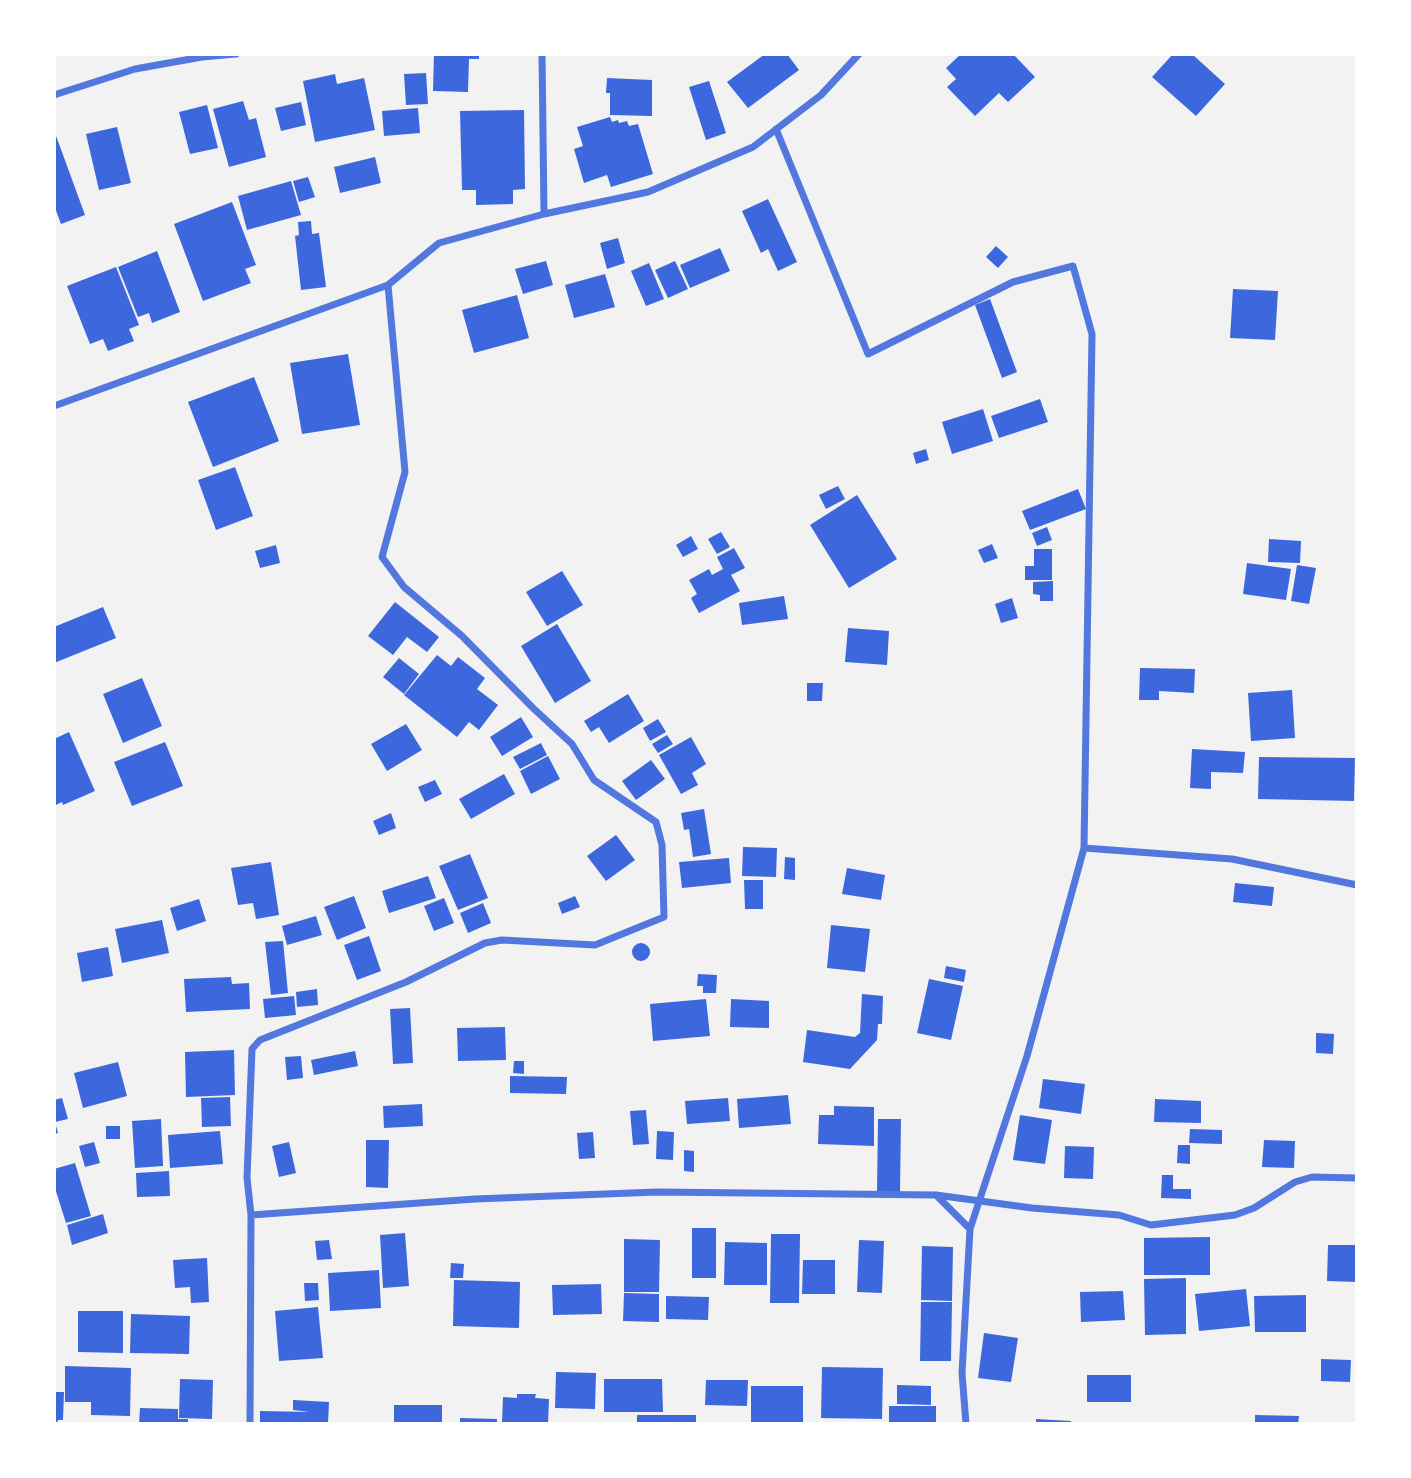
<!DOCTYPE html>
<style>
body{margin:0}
#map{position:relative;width:1411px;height:1478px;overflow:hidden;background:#f2f2f2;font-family:Cabin,sans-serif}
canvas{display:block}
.frame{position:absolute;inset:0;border:56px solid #fff;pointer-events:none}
</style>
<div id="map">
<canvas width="1411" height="1478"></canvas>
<div class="frame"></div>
</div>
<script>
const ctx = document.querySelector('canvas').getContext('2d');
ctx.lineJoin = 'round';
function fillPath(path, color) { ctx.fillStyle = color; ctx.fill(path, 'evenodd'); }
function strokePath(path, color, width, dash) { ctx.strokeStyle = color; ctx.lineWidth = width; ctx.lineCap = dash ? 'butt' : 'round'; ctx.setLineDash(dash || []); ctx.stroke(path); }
fillPath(new Path2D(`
 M 434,54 L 479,54 L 479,59 L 469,59 L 468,92 L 433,91 Z
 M 765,54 L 787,54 L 799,70 L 748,108 L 727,82 Z
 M 961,54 L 1013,54 L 1035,77 L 1008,102 L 999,93 L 975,116 L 947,87 L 956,79 L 946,68 Z
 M 1173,54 L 1192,54 L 1225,84 L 1196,116 L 1152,77 Z
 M 426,73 L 428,104 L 406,105 L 404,74 Z
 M 335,74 L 337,84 L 364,78 L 375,130 L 315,142 L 303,81 Z
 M 607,78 L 652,80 L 652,116 L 610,115 L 610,93 L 606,93 Z
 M 709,81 L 726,133 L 706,140 L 689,87 Z
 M 243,101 L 249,120 L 256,118 L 266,157 L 229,167 L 213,109 Z
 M 301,102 L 306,125 L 281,131 L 275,108 Z
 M 207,105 L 218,148 L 190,154 L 179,112 Z
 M 418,108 L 420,133 L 384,136 L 382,111 Z
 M 524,110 L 525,189 L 513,190 L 513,204 L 476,205 L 476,190 L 462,190 L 460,111 Z
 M 610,117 L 612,122 L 618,120 L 619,123 L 627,121 L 629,126 L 638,124 L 653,174 L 611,187 L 607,175 L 584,183 L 574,149 L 583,146 L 577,127 Z
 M 117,127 L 131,183 L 99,190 L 86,134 Z
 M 55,133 L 85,215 L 61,224 L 54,205 Z
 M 375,157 L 381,183 L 340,193 L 334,167 Z
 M 308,177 L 315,197 L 299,202 L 293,181 Z
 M 291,181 L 301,215 L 247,230 L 238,196 Z
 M 768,199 L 797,262 L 778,271 L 768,249 L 761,253 L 742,211 Z
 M 232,202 L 256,265 L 245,269 L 251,283 L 203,301 L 174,224 Z
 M 311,221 L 312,234 L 319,233 L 326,287 L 301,290 L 295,236 L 299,235 L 298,222 Z
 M 618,238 L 625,263 L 607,269 L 600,243 Z
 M 996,246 L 1008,257 L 998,268 L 986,257 Z
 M 720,248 L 730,271 L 690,288 L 680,265 Z
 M 157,251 L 180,312 L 152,323 L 149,313 L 138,317 L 118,267 Z
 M 546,261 L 553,285 L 523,294 L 515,269 Z
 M 675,261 L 688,289 L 668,298 L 655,270 Z
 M 649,263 L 664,299 L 646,306 L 631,271 Z
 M 116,267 L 139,325 L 129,329 L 134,341 L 108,351 L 103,339 L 90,344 L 67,286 Z
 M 605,274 L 615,307 L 574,318 L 565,285 Z
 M 1233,289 L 1278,291 L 1275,340 L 1230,338 Z
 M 517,295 L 529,338 L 474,353 L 462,310 Z
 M 990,299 L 1017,372 L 1002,378 L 975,305 Z
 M 348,354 L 360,425 L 302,434 L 290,363 Z
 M 254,377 L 279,441 L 213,467 L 188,402 Z
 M 1040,399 L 1048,422 L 999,438 L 991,416 Z
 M 983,409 L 993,441 L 952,454 L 942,422 Z
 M 926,449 L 929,460 L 916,464 L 913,453 Z
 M 235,467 L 253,516 L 216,530 L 198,480 Z
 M 838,486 L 845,499 L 826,509 L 819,495 Z
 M 1078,489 L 1086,509 L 1030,530 L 1022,511 Z
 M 857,495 L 897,559 L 849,588 L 810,525 Z
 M 1047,527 L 1052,540 L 1037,546 L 1032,533 Z
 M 721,532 L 730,547 L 717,554 L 708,539 Z
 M 691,536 L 698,549 L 683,557 L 676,545 Z
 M 1269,539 L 1301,541 L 1300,563 L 1268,562 Z
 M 992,544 L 998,558 L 984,563 L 978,550 Z
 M 276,545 L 280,563 L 260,568 L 255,551 Z
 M 734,548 L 745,568 L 731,575 L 740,591 L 699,613 L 691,598 L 697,594 L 689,580 L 709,569 L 712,575 L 723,569 L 717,557 Z
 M 1034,549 L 1052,549 L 1052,580 L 1025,580 L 1025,566 L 1034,566 Z
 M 1247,563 L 1291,569 L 1286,600 L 1243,594 Z
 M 1297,565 L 1316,568 L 1309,604 L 1291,601 Z
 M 562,571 L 583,605 L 547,626 L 526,592 Z
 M 1053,581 L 1053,601 L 1040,601 L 1040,595 L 1033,594 L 1033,582 Z
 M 784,596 L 788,619 L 742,625 L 739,603 Z
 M 1012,598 L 1018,618 L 1001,623 L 995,604 Z
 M 395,602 L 439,637 L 427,652 L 407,637 L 393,655 L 368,636 Z
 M 103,607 L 116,638 L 54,663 L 54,627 Z
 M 557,624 L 591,681 L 555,703 L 521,646 Z
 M 848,628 L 889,631 L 887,665 L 845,662 Z
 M 437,655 L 451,666 L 458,657 L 485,678 L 477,689 L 498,705 L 479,730 L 469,722 L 457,737 L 404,695 Z
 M 399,658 L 419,674 L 404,694 L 383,677 Z
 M 1140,668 L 1195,669 L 1194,693 L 1159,691 L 1159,700 L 1139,700 Z
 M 142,678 L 162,726 L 123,743 L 103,694 Z
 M 807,683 L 823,683 L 822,701 L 807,701 Z
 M 1292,690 L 1295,738 L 1251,741 L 1248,693 Z
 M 628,694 L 644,721 L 609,743 L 599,727 L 591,732 L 584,721 Z
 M 521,717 L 533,737 L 502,756 L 490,737 Z
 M 658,719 L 666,732 L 650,741 L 643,728 Z
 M 406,724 L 422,750 L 387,771 L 371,744 Z
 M 69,732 L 95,791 L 63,805 L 62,802 L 54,806 L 54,739 Z
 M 667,735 L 673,744 L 658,753 L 652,744 Z
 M 691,737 L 706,764 L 692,773 L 698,785 L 681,794 L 659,755 Z
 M 165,742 L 183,786 L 132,806 L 114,762 Z
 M 541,743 L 547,755 L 520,769 L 513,757 Z
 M 1192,749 L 1245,752 L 1243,773 L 1211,772 L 1211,789 L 1190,788 Z
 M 548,756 L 560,779 L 531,794 L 520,771 Z
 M 1259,757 L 1355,758 L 1354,801 L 1258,799 Z
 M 651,760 L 665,779 L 636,800 L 622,781 Z
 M 504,774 L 515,794 L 471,819 L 459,799 Z
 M 435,780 L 442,794 L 425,802 L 418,787 Z
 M 704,809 L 711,854 L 693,857 L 689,829 L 684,830 L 681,813 Z
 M 391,813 L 396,828 L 379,835 L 373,821 Z
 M 616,835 L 635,860 L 606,881 L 587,856 Z
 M 743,847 L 777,848 L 776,877 L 742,876 Z
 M 470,854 L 488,898 L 458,910 L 439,866 Z
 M 785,857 L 795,858 L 795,880 L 784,879 Z
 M 729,858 L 731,883 L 682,888 L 679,862 Z
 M 271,862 L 279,915 L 256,919 L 253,903 L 238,905 L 231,868 Z
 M 847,868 L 885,875 L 881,900 L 842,894 Z
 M 428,876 L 436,898 L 389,913 L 382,891 Z
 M 744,880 L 763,880 L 763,909 L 745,909 Z
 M 1235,883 L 1274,887 L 1272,906 L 1233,902 Z
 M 354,896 L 366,928 L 337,940 L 324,907 Z
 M 575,896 L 580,907 L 562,914 L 558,903 Z
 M 444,898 L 454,923 L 434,931 L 424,906 Z
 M 199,899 L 206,921 L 177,931 L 170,908 Z
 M 483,903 L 491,923 L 468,933 L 460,913 Z
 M 316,916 L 322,935 L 287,945 L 282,926 Z
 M 162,920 L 169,953 L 122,963 L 115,929 Z
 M 831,925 L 870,929 L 865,972 L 827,968 Z
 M 369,936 L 381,971 L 357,980 L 344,945 Z
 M 283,941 L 288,993 L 271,995 L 265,942 Z
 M632 952a9 9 0 1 1 18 0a9 9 0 1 1-18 0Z
 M 108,947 L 113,976 L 82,982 L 77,953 Z
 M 946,966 L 966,970 L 964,982 L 944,978 Z
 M 698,974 L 717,975 L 716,993 L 703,993 L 703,986 L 697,986 Z
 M 231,977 L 232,984 L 249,983 L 250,1009 L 186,1012 L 184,979 Z
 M 929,979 L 963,986 L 951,1040 L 917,1033 Z
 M 317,989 L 318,1005 L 297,1007 L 296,992 Z
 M 862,994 L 883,996 L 882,1024 L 878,1024 L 877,1040 L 850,1069 L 803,1062 L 807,1030 L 855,1037 L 860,1033 Z
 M 294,996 L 296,1015 L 265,1018 L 263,999 Z
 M 706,999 L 710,1036 L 653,1041 L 650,1004 Z
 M 731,999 L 769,1001 L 769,1028 L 730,1027 Z
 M 410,1008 L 413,1063 L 393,1064 L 390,1009 Z
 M 505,1027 L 506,1060 L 458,1061 L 457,1028 Z
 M 1316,1033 L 1334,1034 L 1333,1054 L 1316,1053 Z
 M 234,1050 L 235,1095 L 186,1097 L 185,1052 Z
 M 355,1051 L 358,1066 L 314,1075 L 311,1060 Z
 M 301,1056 L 303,1078 L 287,1080 L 285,1057 Z
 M 514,1061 L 524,1061 L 524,1074 L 513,1073 Z
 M 118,1062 L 127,1096 L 83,1108 L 74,1073 Z
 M 510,1076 L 567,1077 L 566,1094 L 510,1093 Z
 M 1043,1079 L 1085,1084 L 1081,1114 L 1039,1108 Z
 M 788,1095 L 791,1124 L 739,1128 L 737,1099 Z
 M 230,1097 L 231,1126 L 202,1127 L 201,1098 Z
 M 62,1098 L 68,1119 L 55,1122 L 58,1133 L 54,1134 L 54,1100 Z
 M 728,1098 L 730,1121 L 687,1124 L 685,1101 Z
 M 1155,1099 L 1201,1101 L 1201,1123 L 1154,1122 Z
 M 422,1104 L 423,1126 L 384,1128 L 383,1106 Z
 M 834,1106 L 874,1107 L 874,1146 L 818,1144 L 819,1115 L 834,1115 Z
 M 646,1110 L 649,1144 L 633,1145 L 630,1111 Z
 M 1020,1115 L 1052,1120 L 1045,1164 L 1013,1160 Z
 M 161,1119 L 163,1166 L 135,1168 L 132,1121 Z
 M 878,1119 L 901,1119 L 900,1192 L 877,1192 Z
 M 106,1126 L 120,1126 L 120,1139 L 106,1139 Z
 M 1190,1129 L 1222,1130 L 1222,1144 L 1189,1143 Z
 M 220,1131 L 223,1164 L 170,1168 L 168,1135 Z
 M 657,1131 L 674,1132 L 673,1160 L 656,1159 Z
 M 593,1132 L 595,1158 L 579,1159 L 577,1133 Z
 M 366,1140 L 389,1140 L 388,1188 L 366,1187 Z
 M 1264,1140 L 1295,1141 L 1294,1168 L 1262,1167 Z
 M 94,1142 L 100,1163 L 85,1167 L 79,1146 Z
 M 289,1142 L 296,1173 L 279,1177 L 272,1146 Z
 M 1178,1145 L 1190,1145 L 1190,1164 L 1177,1163 Z
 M 1065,1146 L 1094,1147 L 1093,1179 L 1064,1178 Z
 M 684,1150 L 694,1151 L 694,1172 L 684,1171 Z
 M 75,1163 L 91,1216 L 66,1223 L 54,1185 L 54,1169 Z
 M 169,1171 L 170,1196 L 137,1197 L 136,1173 Z
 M 1162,1175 L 1173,1175 L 1173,1189 L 1191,1189 L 1191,1199 L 1161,1198 Z
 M 103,1214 L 108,1233 L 72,1245 L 67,1225 Z
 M 692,1228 L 716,1228 L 716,1278 L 692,1278 Z
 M 405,1233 L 409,1286 L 383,1288 L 380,1235 Z
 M 771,1234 L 800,1234 L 799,1303 L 770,1303 Z
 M 1210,1237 L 1210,1275 L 1144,1275 L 1144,1238 Z
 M 624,1239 L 660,1240 L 659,1292 L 624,1292 Z
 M 329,1240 L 332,1259 L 317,1260 L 315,1241 Z
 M 859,1240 L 884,1241 L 882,1293 L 857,1292 Z
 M 725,1242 L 767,1243 L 767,1285 L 724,1285 Z
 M 1328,1245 L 1357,1245 L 1357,1282 L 1327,1281 Z
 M 922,1246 L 953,1247 L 952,1301 L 921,1300 Z
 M 207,1258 L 209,1302 L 191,1303 L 190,1287 L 175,1288 L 173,1260 Z
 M 803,1260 L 835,1260 L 835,1294 L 802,1294 Z
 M 451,1263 L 464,1264 L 463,1278 L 450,1278 Z
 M 379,1270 L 381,1308 L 330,1311 L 328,1273 Z
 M 1186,1278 L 1186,1334 L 1145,1335 L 1144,1279 Z
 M 454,1280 L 520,1282 L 519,1328 L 453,1326 Z
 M 304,1283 L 318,1283 L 319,1300 L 305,1301 Z
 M 601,1284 L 602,1314 L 553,1315 L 552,1285 Z
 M 1246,1289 L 1250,1326 L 1199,1331 L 1195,1294 Z
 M 1123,1291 L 1125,1320 L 1081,1322 L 1080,1292 Z
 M 624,1293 L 659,1294 L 659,1322 L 623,1321 Z
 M 1306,1295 L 1306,1332 L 1255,1332 L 1254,1296 Z
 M 666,1296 L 709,1297 L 708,1320 L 666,1319 Z
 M 921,1302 L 952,1302 L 951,1361 L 920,1361 Z
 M 318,1307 L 323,1358 L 279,1361 L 275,1311 Z
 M 78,1311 L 123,1311 L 123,1353 L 78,1352 Z
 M 131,1314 L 190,1316 L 189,1354 L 130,1353 Z
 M 984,1333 L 1018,1338 L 1011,1382 L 978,1378 Z
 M 1321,1359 L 1351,1360 L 1350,1382 L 1321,1381 Z
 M 65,1366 L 131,1368 L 130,1416 L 91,1415 L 91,1402 L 65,1402 Z
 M 822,1367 L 883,1368 L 882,1419 L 821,1418 Z
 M 556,1372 L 596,1373 L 595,1409 L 555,1408 Z
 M 1087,1375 L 1131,1375 L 1131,1402 L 1087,1402 Z
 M 180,1379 L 213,1380 L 212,1419 L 179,1418 Z
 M 604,1379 L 662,1379 L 663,1412 L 604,1412 Z
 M 706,1380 L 748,1380 L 747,1406 L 705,1405 Z
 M 897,1385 L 931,1386 L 931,1405 L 897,1404 Z
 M 751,1386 L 803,1386 L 803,1423 L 751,1423 Z
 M 54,1392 L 64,1392 L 63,1420 L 58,1420 L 57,1424 L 54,1424 Z
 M 517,1394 L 536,1394 L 535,1398 L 549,1399 L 548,1424 L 502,1422 L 503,1397 L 517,1398 Z
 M 293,1400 L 329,1402 L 328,1424 L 260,1424 L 260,1411 L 309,1412 L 293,1410 Z
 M 394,1405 L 442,1405 L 442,1424 L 394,1424 Z
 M 889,1406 L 936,1406 L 936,1424 L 889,1424 Z
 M 140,1408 L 178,1409 L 178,1419 L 188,1419 L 188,1424 L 139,1424 Z
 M 637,1415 L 696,1415 L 696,1424 L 637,1424 Z
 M 1255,1415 L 1299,1416 L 1298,1424 L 1255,1424 Z
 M 460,1418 L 497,1419 L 497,1424 L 460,1424 Z
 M 1036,1419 L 1071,1421 L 1071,1424 L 1036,1424 Z`), '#3d67dc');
strokePath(new Path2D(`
 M 542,54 L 544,214
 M 54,95 L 135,69 L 202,57 L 236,54
 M 776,129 L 868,354 L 1013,282 L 1073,266 L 1092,334 L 1084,848 L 1027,1056 L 970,1229 L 962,1373 L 966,1424
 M 54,406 L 388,285 L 439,243 L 544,214 L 648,192 L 753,147 L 821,95 L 859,54
 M 1084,848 L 1232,859 L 1357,885
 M 936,1195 L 970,1229
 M 251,1215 L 475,1199 L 657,1192 L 936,1195 L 1032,1208 L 1119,1215 L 1151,1225 L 1235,1215 L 1254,1208 L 1295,1182 L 1312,1177 L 1357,1178
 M 250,1424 L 251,1215 L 247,1178 L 252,1049 L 260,1040 L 406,982 L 485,943 L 502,940 L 595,945 L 664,917 L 662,845 L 656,822 L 594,780 L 572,744 L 534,709 L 462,636 L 404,587 L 382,557 L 405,472 L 388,285`), '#5277de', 7);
</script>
